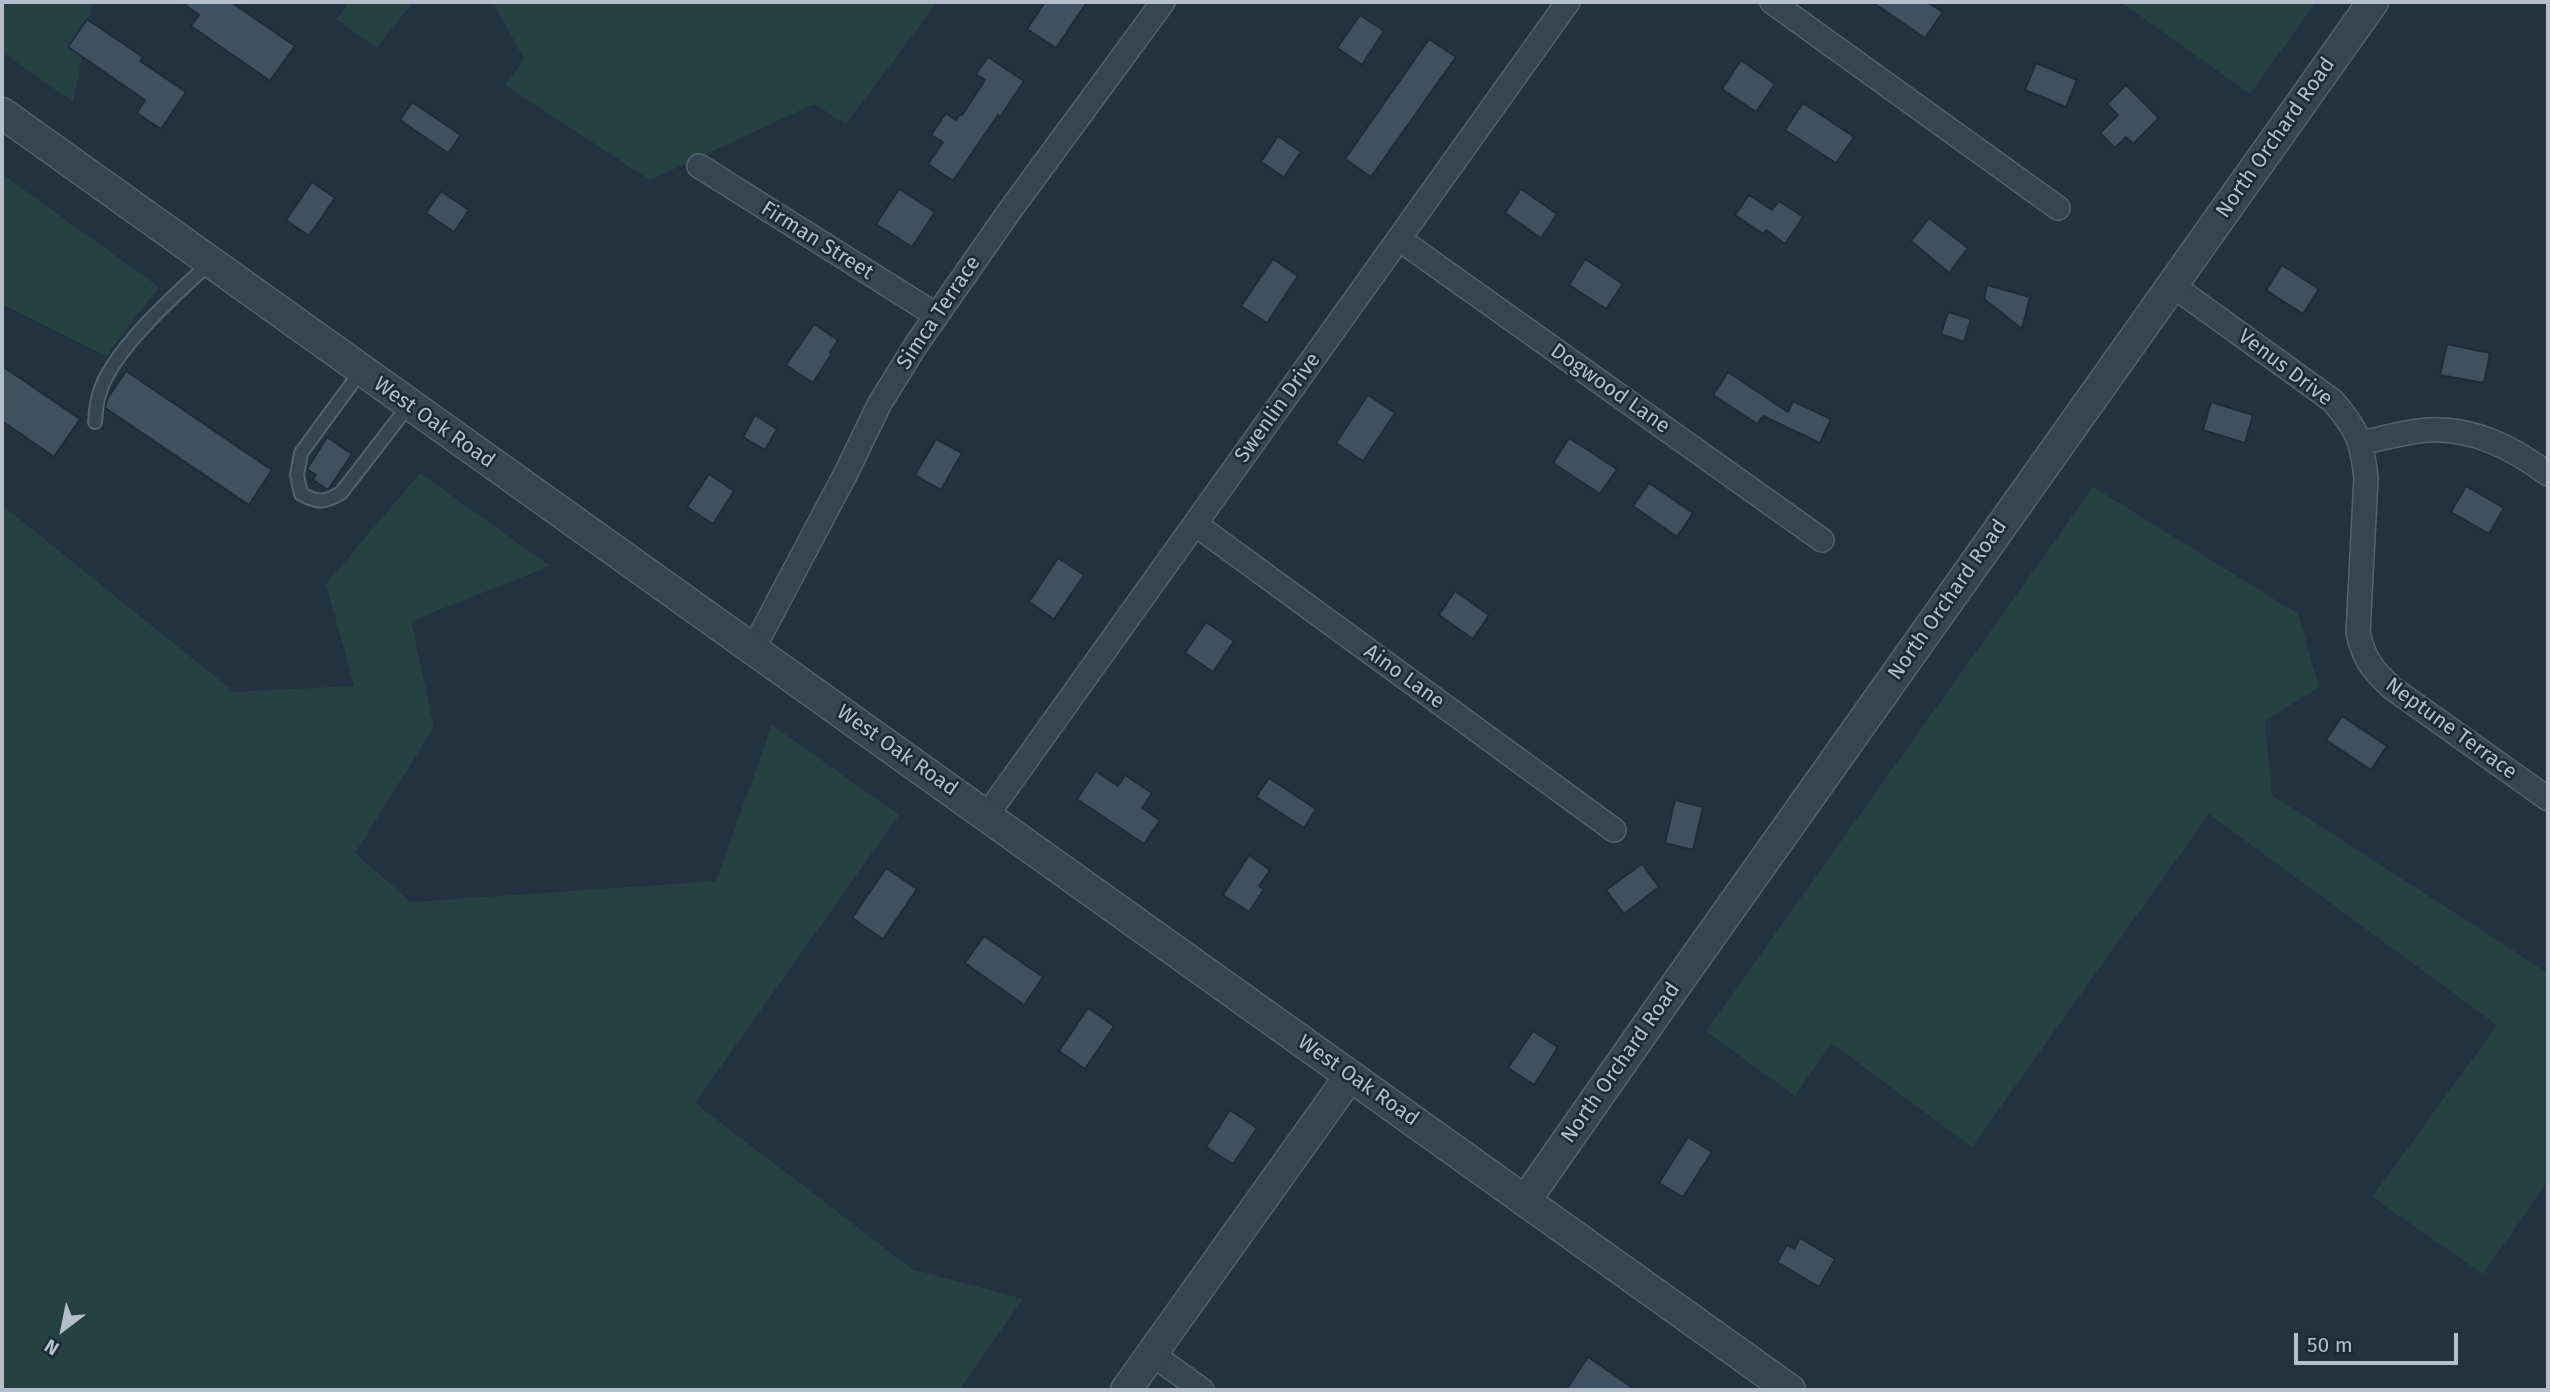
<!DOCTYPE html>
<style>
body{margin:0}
#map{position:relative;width:2550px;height:1392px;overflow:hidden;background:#233241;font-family:"Fira Sans",sans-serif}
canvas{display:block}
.frame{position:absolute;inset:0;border:4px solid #b4bfcb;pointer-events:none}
.north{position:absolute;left:28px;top:1294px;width:70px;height:70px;-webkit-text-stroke:5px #1c2936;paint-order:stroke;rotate:212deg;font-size:19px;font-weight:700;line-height:28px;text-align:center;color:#b4bfcb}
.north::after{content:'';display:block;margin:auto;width:24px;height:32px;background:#b4bfcb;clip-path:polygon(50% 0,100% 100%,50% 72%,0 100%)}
.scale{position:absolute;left:2294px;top:1333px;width:164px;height:32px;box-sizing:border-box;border:4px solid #b4bfcb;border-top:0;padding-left:9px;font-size:21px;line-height:24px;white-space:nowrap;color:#b4bfcb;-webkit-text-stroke:5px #1c2936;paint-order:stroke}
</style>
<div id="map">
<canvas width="2550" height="1392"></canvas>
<div class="frame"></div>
<div class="north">N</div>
<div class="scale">50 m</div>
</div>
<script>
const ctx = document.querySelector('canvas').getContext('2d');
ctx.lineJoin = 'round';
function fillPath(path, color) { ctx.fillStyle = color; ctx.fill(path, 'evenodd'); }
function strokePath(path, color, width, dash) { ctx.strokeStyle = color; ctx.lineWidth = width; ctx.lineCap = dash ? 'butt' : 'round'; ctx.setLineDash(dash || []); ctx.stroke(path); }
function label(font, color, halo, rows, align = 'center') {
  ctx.font = font + ' "Fira Sans",sans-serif'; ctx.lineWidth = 5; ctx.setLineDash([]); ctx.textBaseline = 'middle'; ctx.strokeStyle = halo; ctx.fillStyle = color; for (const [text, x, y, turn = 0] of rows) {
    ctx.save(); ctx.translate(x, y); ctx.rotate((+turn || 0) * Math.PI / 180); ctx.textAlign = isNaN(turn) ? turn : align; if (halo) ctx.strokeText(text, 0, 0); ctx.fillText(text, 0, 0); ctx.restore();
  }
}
fillPath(new Path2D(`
 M 2,2 L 93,2 L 73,102 L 2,52 Z
 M 349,2 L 413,2 L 377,48 L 336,19 Z
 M 493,2 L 937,2 L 846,124 L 814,104 L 650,180 L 505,85 L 524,59 Z
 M 2121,2 L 2316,2 L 2250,94 Z
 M 2,174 L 159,287 L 106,356 L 2,304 Z
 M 420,473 L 550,566 L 411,621 L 434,727 L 355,853 L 411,902 L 716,881 L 772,725 L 899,815 L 695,1103 L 912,1269 L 1023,1299 L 959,1390 L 2,1390 L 2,505 L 234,692 L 354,686 L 326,584 Z
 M 2093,487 L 2298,614 L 2319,687 L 2265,721 L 2272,795 L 2548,973 L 2548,1181 L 2483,1274 L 2372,1197 L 2497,1025 L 2209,814 L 1972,1147 L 1831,1043 L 1795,1096 L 1706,1031 Z`), '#254142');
const building = new Path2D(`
 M 181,2 L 231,2 L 295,46 L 270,81 L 191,26 L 199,15 Z
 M 1045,2 L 1087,2 L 1056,48 L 1027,29 Z
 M 1872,2 L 1927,2 L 1943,12 L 1925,38 Z
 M 1360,15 L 1384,31 L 1362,65 L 1337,48 Z
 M 87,19 L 143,57 L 140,61 L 186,92 L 161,129 L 137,113 L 145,100 L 68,47 Z
 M 1429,39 L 1456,57 L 1371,177 L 1345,159 Z
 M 988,57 L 1024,81 L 1000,117 L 998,115 L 953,181 L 928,164 L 943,142 L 931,135 L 946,113 L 956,120 L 960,114 L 962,115 L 985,80 L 976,74 Z
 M 1741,60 L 1775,84 L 1756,112 L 1722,89 Z
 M 2036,63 L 2077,80 L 2066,107 L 2025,90 Z
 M 2126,85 L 2159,118 L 2133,144 L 2126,137 L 2115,148 L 2100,133 L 2118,115 L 2107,104 Z
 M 412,102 L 461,135 L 448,153 L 400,120 Z
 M 1803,103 L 1854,137 L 1836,163 L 1785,130 Z
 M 1278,136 L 1301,152 L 1284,177 L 1261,162 Z
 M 312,182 L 335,198 L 309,236 L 286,220 Z
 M 899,189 L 935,212 L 912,247 L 876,224 Z
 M 1521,189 L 1557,214 L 1541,238 L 1505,213 Z
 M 441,191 L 469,210 L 454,232 L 426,213 Z
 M 1749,195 L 1772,210 L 1779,201 L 1803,217 L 1785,244 L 1766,230 L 1763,234 L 1735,215 Z
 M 1929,218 L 1968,248 L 1949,273 L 1911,241 Z
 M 1273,259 L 1298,276 L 1267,323 L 1241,306 Z
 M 1585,259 L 1623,284 L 1606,309 L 1569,285 Z
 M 2282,265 L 2319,289 L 2303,314 L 2266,290 Z
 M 1987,285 L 2030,297 L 2022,329 L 1984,299 Z
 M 1948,312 L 1971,319 L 1964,342 L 1941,334 Z
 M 814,324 L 838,340 L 830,352 L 832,353 L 813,383 L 786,365 Z
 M 2447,344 L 2490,353 L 2484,383 L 2440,375 Z
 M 2,366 L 80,419 L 54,457 L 2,421 Z
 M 126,371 L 272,470 L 249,505 L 105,408 L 107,399 Z
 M 1728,372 L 1788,412 L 1793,401 L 1831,419 L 1820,443 L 1763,416 L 1757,424 L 1713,395 Z
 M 1368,395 L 1395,413 L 1363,461 L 1336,443 Z
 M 2211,402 L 2253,415 L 2245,443 L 2203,430 Z
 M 755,415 L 777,429 L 765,450 L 743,437 Z
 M 327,437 L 352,454 L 328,490 L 313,480 L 316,475 L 307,469 Z
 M 1569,438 L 1617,469 L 1600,494 L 1553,463 Z
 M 936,439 L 962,453 L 941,490 L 915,475 Z
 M 709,474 L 734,491 L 713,524 L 687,507 Z
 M 1649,483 L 1693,513 L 1677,537 L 1633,506 Z
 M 2466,486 L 2504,508 L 2489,534 L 2451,512 Z
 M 1058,558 L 1084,575 L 1054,619 L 1029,602 Z
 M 1455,591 L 1489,615 L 1473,639 L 1439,615 Z
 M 1206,622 L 1234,641 L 1213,672 L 1185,653 Z
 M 2342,716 L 2387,746 L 2371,770 L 2326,740 Z
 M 1096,771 L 1118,786 L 1125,775 L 1152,793 L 1142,808 L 1160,820 L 1144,844 L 1077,799 Z
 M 1269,778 L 1316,809 L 1304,828 L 1256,797 Z
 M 1675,800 L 1703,807 L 1693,850 L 1665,843 Z
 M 1249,855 L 1270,870 L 1259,886 L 1264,889 L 1249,912 L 1223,895 Z
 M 1642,864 L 1659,887 L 1624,914 L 1606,890 Z
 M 886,868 L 917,889 L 883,939 L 852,918 Z
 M 984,936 L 1043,977 L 1024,1005 L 965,963 Z
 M 1088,1008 L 1114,1026 L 1085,1069 L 1059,1051 Z
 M 1533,1031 L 1558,1047 L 1534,1085 L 1508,1068 Z
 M 1230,1110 L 1257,1128 L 1233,1164 L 1206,1147 Z
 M 1688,1137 L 1712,1152 L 1683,1197 L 1659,1183 Z
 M 1800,1238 L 1835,1259 L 1819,1287 L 1777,1262 L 1787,1245 L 1794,1249 Z
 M 1588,1357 L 1636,1390 L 1566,1390 Z`);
fillPath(building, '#3e5160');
strokePath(building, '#1e2b38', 2);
const service = new Path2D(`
 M 361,371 L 301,453 L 297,475 L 301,494 C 319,503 323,503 341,493 L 409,405
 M 95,422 C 96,413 96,404 99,395 C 110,352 177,293 210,263`);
const minor = new Path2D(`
 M 1772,2 L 2058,208
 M 699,166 L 936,315
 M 1399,239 L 1822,540
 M 2172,285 L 2333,401 C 2357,429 2362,441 2366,478 L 2358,633 C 2365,661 2372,669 2392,688 L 2548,799
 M 2360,443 C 2382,439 2406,431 2429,430 C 2474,428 2513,448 2548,474
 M 1195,524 L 1614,830
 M 753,649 L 845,475 L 880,403 L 916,345 L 1011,209 L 1163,2
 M 987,815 L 1568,2
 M 1152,1354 L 1202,1390`);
const tertiary = new Path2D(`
 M 2,113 L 1790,1390
 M 1525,1201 L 1671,992 L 2373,2
 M 1126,1390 L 1350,1076`);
strokePath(service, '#55626e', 16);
strokePath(minor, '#55626e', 26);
strokePath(tertiary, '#55626e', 33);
strokePath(service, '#374451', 12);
strokePath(minor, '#374451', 23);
strokePath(tertiary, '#374451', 30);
label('21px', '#b4bfcb', '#1c2936', [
 ["North Orchard Road",2276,138,-55],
 ["Firman Street",817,241,32],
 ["Simca Terrace",939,313,-56],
 ["Venus Drive",2285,368,37],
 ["Dogwood Lane",1610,389,35],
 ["Swenlin Drive",1278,408,-54],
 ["West Oak Road",434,423,35],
 ["North Orchard Road",1948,600,-55],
 ["Aino Lane",1404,677,36],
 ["Neptune Terrace",2451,729,36],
 ["West Oak Road",897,751,35],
 ["North Orchard Road",1621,1063,-55],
 ["West Oak Road",1358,1081,35]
]);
</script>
